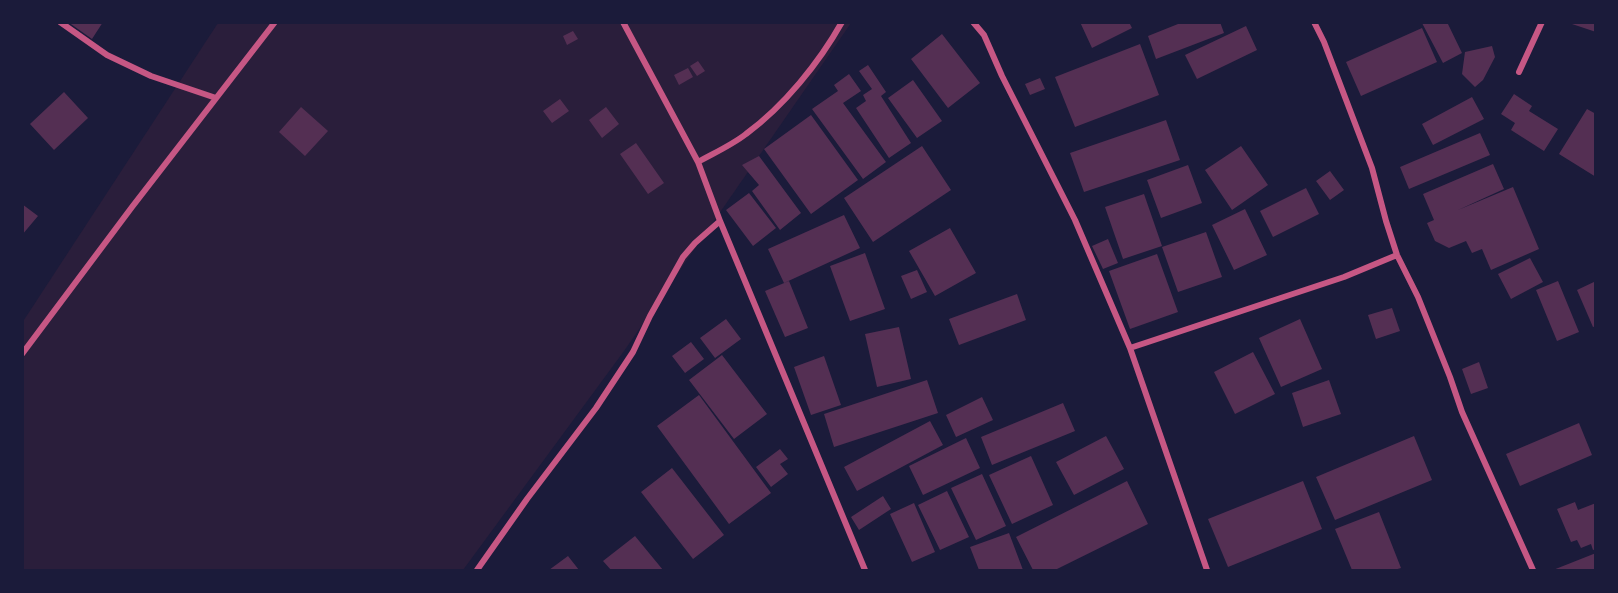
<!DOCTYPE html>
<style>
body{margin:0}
#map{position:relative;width:1618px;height:593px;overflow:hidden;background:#1b1b3a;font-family:"PT Serif",serif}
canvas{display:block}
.frame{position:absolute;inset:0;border:24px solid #1b1b3a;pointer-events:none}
</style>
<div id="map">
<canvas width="1618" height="593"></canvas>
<div class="frame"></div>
</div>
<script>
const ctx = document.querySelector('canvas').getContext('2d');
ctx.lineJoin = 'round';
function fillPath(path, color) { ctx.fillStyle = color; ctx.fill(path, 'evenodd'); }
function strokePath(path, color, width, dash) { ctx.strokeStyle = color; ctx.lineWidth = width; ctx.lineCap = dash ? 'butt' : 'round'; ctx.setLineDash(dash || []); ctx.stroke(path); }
fillPath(new Path2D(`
 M 218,23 L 851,23 L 624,351 L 463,570 L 23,570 L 22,323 Z`), '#2a1e3b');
fillPath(new Path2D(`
 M 68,22 L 103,22 L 92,39 Z
 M 1080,22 L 1129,22 L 1132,28 L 1092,48 Z
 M 1183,22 L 1220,22 L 1224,33 L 1156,59 L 1148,36 Z
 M 1424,22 L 1447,22 L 1462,53 L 1443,63 L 1422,23 Z
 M 1569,22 L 1596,22 L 1596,32 L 1569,23 Z
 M 1246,26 L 1257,50 L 1197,79 L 1185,55 Z
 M 1422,28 L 1437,62 L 1361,96 L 1346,62 Z
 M 573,31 L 578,39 L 567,45 L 563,36 Z
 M 942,34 L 980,83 L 948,108 L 911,59 Z
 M 1140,44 L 1159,95 L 1075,127 L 1055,77 Z
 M 1492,46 L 1495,57 L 1483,80 L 1475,87 L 1462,74 L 1465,52 Z
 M 698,61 L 705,71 L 697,76 L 690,66 Z
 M 868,65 L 886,92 L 881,96 L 911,143 L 889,158 L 856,108 L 866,101 L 863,95 L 872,89 L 859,71 Z
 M 688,68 L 693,77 L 679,85 L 674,75 Z
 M 849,74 L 861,91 L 843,103 L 886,162 L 863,179 L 812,109 L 838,91 L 834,85 Z
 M 1040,78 L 1045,89 L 1030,95 L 1025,84 Z
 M 913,80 L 942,121 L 917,138 L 888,98 Z
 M 64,92 L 88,118 L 54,150 L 30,124 Z
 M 1514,94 L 1532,106 L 1529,111 L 1558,129 L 1544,151 L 1511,130 L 1515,123 L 1501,114 Z
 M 1472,97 L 1484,119 L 1433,145 L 1422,124 Z
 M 560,99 L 569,111 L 552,123 L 543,111 Z
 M 301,107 L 328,131 L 305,156 L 279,132 Z
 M 606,107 L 619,124 L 602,138 L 589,120 Z
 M 1587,109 L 1596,114 L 1596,177 L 1559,154 Z
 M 811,115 L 858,180 L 811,214 L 764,149 Z
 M 1166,120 L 1180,160 L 1084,192 L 1070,153 Z
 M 1480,133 L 1490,155 L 1409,189 L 1400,167 Z
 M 636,143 L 664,183 L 648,194 L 620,154 Z
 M 922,146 L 951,190 L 873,242 L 844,198 Z
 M 1241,146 L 1268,185 L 1232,210 L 1205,170 Z
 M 759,156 L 801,213 L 780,230 L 752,191 L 759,185 L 742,165 Z
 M 1493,164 L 1504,189 L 1458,210 L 1513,187 L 1539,249 L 1491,270 L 1482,249 L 1472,253 L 1466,241 L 1449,248 L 1435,241 L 1427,223 L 1434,220 L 1423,194 Z
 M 1188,165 L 1202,203 L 1161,218 L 1147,180 Z
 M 1330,171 L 1344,190 L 1330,200 L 1316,181 Z
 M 1306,188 L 1319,214 L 1273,237 L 1260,211 Z
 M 749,193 L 776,228 L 753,246 L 726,210 Z
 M 1144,194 L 1162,246 L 1123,259 L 1105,207 Z
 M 22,204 L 38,216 L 22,235 Z
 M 1245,209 L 1267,255 L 1234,270 L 1212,225 Z
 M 844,215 L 860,248 L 784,283 L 768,249 Z
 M 950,228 L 976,273 L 935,296 L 909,251 Z
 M 1206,232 L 1222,277 L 1178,292 L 1162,247 Z
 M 1108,239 L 1118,263 L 1103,269 L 1092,246 Z
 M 865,253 L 885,309 L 850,321 L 830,266 Z
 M 1157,254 L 1178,312 L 1130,329 L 1109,271 Z
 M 1530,258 L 1543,282 L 1511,299 L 1498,274 Z
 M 917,270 L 927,292 L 911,299 L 901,276 Z
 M 789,281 L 808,328 L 785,337 L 765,291 Z
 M 1558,281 L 1579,332 L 1557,341 L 1536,290 Z
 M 1596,281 L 1596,326 L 1593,327 L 1577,290 Z
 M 1017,294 L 1026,320 L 959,345 L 949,319 Z
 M 1392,308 L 1400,331 L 1376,339 L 1368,315 Z
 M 726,319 L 741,339 L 715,358 L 700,338 Z
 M 1300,319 L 1322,369 L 1281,387 L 1259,338 Z
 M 899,327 L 911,379 L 877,387 L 865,334 Z
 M 691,342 L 704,359 L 685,373 L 672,356 Z
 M 1253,352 L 1275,394 L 1235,414 L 1214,372 Z
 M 722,355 L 767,414 L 734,439 L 689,380 Z
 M 824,356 L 841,405 L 811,415 L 794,367 Z
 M 1479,362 L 1488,388 L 1471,394 L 1462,369 Z
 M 927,380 L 938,413 L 834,447 L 824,414 Z
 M 1329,380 L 1341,414 L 1303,427 L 1292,393 Z
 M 699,395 L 771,493 L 729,524 L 657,426 Z
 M 982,397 L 993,420 L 956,437 L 946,415 Z
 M 1063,403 L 1075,431 L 992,465 L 981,437 Z
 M 930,421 L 943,445 L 857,491 L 844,467 Z
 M 1579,423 L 1592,455 L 1520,486 L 1506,454 Z
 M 1106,436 L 1124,469 L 1074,495 L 1056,462 Z
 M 1414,436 L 1432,480 L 1335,520 L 1316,477 Z
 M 966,438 L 980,468 L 923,495 L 909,466 Z
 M 780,449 L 788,459 L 780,464 L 788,474 L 771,487 L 756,467 Z
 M 1031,456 L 1053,505 L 1012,524 L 989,475 Z
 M 672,468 L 724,535 L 693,559 L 641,492 Z
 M 982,474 L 1006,526 L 976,540 L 951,488 Z
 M 1127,481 L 1148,524 L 1055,570 L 1033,570 L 1016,537 Z
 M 1303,481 L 1322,529 L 1228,567 L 1208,519 Z
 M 947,491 L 969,537 L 940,550 L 918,505 Z
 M 883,496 L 891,509 L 859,530 L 851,517 Z
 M 1575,502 L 1578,510 L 1596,503 L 1596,549 L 1593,550 L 1591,544 L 1581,548 L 1577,540 L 1571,542 L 1557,509 Z
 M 914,503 L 935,552 L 912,562 L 890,514 Z
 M 1379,512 L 1401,568 L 1394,570 L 1352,570 L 1335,529 Z
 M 1009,533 L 1023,570 L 979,570 L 970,547 Z
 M 635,536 L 663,570 L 611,570 L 603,561 Z
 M 1596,553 L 1596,570 L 1553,570 Z
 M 568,556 L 579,570 L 549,570 Z`), '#542f53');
strokePath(new Path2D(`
 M 60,22 L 107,55 L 151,76 L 216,98
 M 623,22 L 698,162 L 720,221 L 865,570
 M 973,22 L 984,35 L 1002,76 L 1075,220 L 1130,348 L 1207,570
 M 1314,22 L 1324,42 L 1372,168 L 1386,221 L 1397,255 L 1418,297 L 1450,377 L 1462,412 L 1533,570
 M 1519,72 L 1542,22
 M 698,162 C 714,153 732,145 746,134 C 784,106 819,63 842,22
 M 1130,348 L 1344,277 L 1397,255
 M 22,354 L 132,207 L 275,22
 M 477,570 L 527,499 L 596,408 L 633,352 L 650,316 L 683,257 L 695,243 L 720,221`), '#c65784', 6);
</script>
